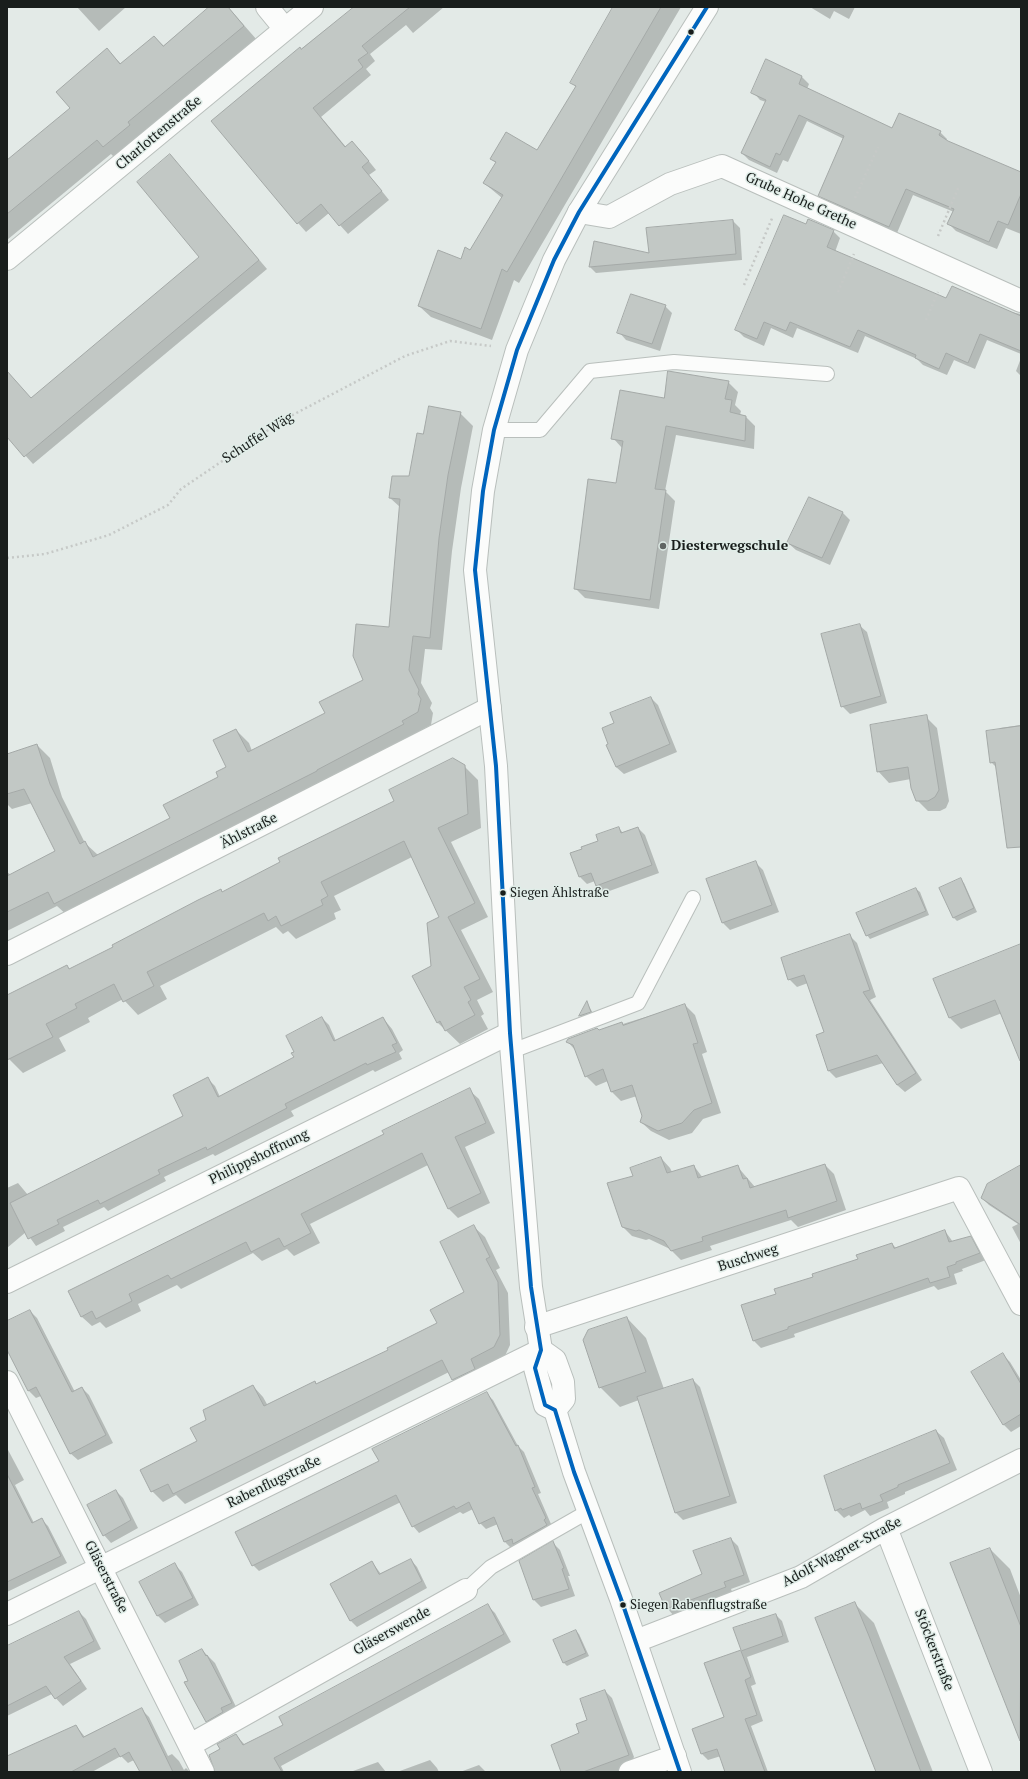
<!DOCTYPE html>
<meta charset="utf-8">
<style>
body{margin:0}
#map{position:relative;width:1028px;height:1779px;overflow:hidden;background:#e3eae7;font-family:"PT Serif",serif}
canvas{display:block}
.frame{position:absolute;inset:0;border:8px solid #191e1c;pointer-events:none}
</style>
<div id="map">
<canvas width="1028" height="1779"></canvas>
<div class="frame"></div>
</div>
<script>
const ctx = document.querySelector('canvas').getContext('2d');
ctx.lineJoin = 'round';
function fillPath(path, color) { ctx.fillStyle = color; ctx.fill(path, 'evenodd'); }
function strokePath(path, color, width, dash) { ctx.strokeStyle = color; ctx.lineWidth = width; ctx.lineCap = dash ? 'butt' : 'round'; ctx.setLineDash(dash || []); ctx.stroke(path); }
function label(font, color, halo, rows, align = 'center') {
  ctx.font = font + ' "PT Serif",serif'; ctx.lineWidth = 3; ctx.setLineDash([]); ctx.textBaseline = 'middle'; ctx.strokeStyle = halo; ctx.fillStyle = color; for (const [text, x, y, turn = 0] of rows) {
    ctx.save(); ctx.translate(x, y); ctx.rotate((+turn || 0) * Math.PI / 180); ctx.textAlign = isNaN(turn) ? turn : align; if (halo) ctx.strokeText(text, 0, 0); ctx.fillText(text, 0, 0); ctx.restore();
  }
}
fillPath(new Path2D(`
 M 77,7 L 126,7 L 99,31 Z
 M 211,7 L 228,7 L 257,40 L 118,161 L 111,154 L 7,240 L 7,161 L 71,109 L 107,49 L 121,64 L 154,37 L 164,46 Z
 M 355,7 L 444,7 L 413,33 L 406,25 L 370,54 L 375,61 L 366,69 L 371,75 L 321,117 L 346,147 L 352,142 L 360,150 L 376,170 L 369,175 L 389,200 L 348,234 L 329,213 L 306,232 L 298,223 L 301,50 Z
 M 618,7 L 681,7 L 519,283 L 514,280 L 492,340 L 431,317 L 419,306 L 470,251 L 502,198 L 484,183 L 496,163 L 491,159 L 537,151 L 576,87 L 571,82 Z
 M 810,7 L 855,7 L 849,19 L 834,11 L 830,19 Z
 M 767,60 L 802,77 L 809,84 L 807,89 L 893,129 L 940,132 L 947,139 L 946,141 L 1021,175 L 1021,234 L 1006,228 L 997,249 L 987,245 L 956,231 L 949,224 L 954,212 L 913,195 L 897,233 L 826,203 L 819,195 L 844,139 L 807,121 L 788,162 L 783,160 L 777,173 L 749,160 L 742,153 L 766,102 L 760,100 L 753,92 Z
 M 170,155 L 267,269 L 33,464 L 7,435 L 7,371 L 31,399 L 200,257 Z
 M 733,221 L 740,228 L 742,260 L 596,273 L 590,267 L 650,254 Z
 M 806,226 L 833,231 L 840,238 L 835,252 L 947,300 L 1021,314 L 1021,354 L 987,340 L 975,369 L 954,360 L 947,375 L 923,365 L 917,359 L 865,336 L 858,353 L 797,328 L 793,338 L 771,328 L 764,346 L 744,337 L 737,330 Z
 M 665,306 L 672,313 L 660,351 L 626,340 L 619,332 Z
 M 1021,358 L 1021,376 L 1016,371 Z
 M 728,382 L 738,392 L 735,405 L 741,411 L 740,415 L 745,416 L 755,426 L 754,449 L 676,435 L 665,491 L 675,501 L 659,609 L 585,598 L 575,588 L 617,485 L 622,448 L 613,438 L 665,399 Z
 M 460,413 L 473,426 L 461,488 L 452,551 L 442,650 L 425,649 L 421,683 L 432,703 L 430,708 L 433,713 L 431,725 L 414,734 L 416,737 L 68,916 L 57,906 L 7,931 L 7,872 L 11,875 L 56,851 L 32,803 L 12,809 L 7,804 L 7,755 L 37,745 L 50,758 L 62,797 L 85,843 L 98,855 L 171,818 L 219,778 L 228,768 L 236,730 L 249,743 L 252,751 L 327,714 L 364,680 L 390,628 L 400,507 L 390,498 L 409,477 L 424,436 Z
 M 809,498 L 843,513 L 850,520 L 830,565 L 796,550 L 788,543 Z
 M 859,625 L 867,632 L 887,703 L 850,714 L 842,706 Z
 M 651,698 L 658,705 L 677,752 L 624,774 L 616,767 L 609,745 L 615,724 Z
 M 926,717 L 937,728 L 949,801 L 946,808 L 940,811 L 928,811 L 917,800 L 911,779 L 889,783 L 878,771 Z
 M 1021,725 L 1021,843 L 997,768 L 991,762 L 1000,728 Z
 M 464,766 L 478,780 L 481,828 L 451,842 L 488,917 L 461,930 L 493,992 L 477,1000 L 484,1014 L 481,1016 L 488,1029 L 460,1044 L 438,1023 L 413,976 L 432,966 L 441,918 L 412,857 L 334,896 L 341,910 L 334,913 L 336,919 L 296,939 L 288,931 L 283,934 L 276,927 L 160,986 L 167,999 L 138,1015 L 123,999 L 88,1018 L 90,1022 L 59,1038 L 66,1051 L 23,1073 L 8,1058 L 7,1058 L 7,996 L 67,966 L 70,970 L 115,948 L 221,890 L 223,893 Z
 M 619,828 L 623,833 L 638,828 L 645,835 L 659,873 L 604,893 L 595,881 L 587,884 L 580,877 L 572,854 L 600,841 Z
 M 756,863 L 763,870 L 779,912 L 730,930 L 723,923 Z
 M 960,880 L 964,883 L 977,912 L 957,921 L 953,917 Z
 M 916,889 L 920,892 L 929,915 L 870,939 L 867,935 Z
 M 849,935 L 857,943 L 876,997 L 870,1000 L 922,1080 L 905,1092 L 897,1085 L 883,1063 L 836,1078 L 829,1071 L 817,1035 L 825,1033 L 808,983 L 797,987 L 789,979 Z
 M 1021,945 L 1021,1061 L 1002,1013 L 961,1029 L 950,1018 Z
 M 587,1003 L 594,1015 L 583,1019 L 580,1016 Z
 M 685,1005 L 695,1015 L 707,1052 L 702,1054 L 721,1113 L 703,1119 L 692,1133 L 669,1140 L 651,1131 L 641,1122 L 643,1116 L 637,1096 L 621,1101 L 611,1091 L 608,1081 L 596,1086 L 586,1076 L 576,1051 L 567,1041 Z
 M 322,1018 L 329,1025 L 336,1041 L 383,1018 L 392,1029 L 403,1050 L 399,1053 L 402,1059 L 375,1072 L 373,1070 L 291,1111 L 294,1116 L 215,1156 L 213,1154 L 164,1177 L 166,1181 L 108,1211 L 104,1207 L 63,1227 L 65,1231 L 36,1246 L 26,1232 L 7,1248 L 7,1188 L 18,1183 L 28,1195 L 184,1117 L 208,1079 L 215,1086 L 220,1097 L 295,1058 L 295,1052 Z
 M 469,1090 L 479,1099 L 495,1133 L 465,1147 L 490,1203 L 458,1218 L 448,1208 L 428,1165 L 310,1224 L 320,1243 L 294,1256 L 287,1249 L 262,1261 L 253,1253 L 181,1289 L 177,1285 L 138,1304 L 141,1311 L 106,1328 L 100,1322 L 92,1326 L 82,1317 L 70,1291 L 385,1134 Z
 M 661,1158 L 670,1168 L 672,1172 L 694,1166 L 703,1178 L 737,1166 L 755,1187 L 825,1165 L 834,1174 L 846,1210 L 798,1227 L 791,1220 L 710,1246 L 712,1250 L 681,1260 L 670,1249 L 649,1239 L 646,1240 L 632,1236 L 622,1226 L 634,1176 Z
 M 1021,1172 L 1021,1244 L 1012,1227 L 1018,1224 L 989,1205 L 982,1198 Z
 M 474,1227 L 485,1237 L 500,1268 L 496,1270 L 508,1293 L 510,1345 L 504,1358 L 463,1390 L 453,1380 L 449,1372 L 185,1504 L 176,1495 L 163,1502 L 152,1491 L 198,1441 L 207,1420 L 253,1386 L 263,1397 L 268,1406 L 315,1382 L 317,1385 L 390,1351 L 438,1324 L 465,1293 Z
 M 945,1231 L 953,1242 L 970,1237 L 978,1245 L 986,1260 L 962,1269 L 963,1271 L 954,1274 L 957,1284 L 938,1290 L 934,1286 L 794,1334 L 795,1337 L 761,1348 L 754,1341 L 777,1295 L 892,1244 L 896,1248 Z
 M 30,1311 L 37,1318 L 75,1392 L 82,1388 L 89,1395 L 113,1443 L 78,1460 L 70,1453 L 41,1396 L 36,1398 L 29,1391 L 7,1347 L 7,1322 Z
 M 627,1318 L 646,1338 L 664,1389 L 693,1380 L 700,1387 L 737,1503 L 683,1520 L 675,1512 L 639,1400 L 620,1407 L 600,1387 Z
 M 1003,1355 L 1010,1362 L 1021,1380 L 1021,1426 L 1011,1432 L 1003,1424 Z
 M 487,1394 L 493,1400 L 518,1446 L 524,1452 L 541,1493 L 538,1494 L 551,1524 L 550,1527 L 511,1548 L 505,1542 L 498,1524 L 486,1529 L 480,1523 L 473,1509 L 463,1514 L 460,1512 L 419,1533 L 413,1526 L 401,1502 L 259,1571 L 253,1565 L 380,1461 Z
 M 936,1431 L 944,1438 L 957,1470 L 905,1492 L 905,1494 L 887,1502 L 889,1508 L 870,1516 L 865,1510 L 851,1517 L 849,1515 L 844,1518 L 836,1510 Z
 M 7,1448 L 24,1480 L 15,1485 L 34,1523 L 41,1519 L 48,1526 L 67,1563 L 7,1592 Z
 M 116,1491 L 123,1498 L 138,1528 L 111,1543 L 104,1535 Z
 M 731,1539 L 738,1546 L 750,1582 L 731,1589 L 733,1594 L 674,1616 L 667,1608 L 703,1574 Z
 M 553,1543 L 560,1550 L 570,1576 L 568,1576 L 575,1596 L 541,1607 L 534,1600 L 520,1561 Z
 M 990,1549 L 1010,1569 L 1021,1598 L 1021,1742 L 951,1564 Z
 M 411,1560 L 417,1567 L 427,1588 L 357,1627 L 351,1621 L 331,1585 L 372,1562 L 381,1574 Z
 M 175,1565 L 182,1572 L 199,1605 L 165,1623 L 157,1615 Z
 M 855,1604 L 874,1623 L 933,1772 L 877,1772 Z
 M 488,1606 L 495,1613 L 511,1642 L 281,1766 L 284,1772 L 216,1772 L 221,1750 L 236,1735 L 245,1745 L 284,1725 Z
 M 79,1612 L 86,1619 L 101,1649 L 70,1664 L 87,1689 L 63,1706 L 52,1694 L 7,1716 L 7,1647 Z
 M 776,1615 L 782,1621 L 789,1642 L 747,1657 L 756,1684 L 751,1686 L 763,1721 L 751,1726 L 768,1772 L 726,1772 L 721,1756 L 708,1760 L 702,1754 L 693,1729 L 725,1718 L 706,1664 L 742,1651 L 735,1629 Z
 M 576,1631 L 579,1634 L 589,1656 L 567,1666 L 564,1663 Z
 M 202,1650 L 215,1663 L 238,1711 L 214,1729 L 207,1721 L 189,1681 Z
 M 605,1691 L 612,1698 L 634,1757 L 626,1772 L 563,1772 L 580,1734 Z
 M 142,1710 L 149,1717 L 168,1756 L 172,1754 L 179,1761 L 184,1770 L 186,1768 L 190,1772 L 141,1772 L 134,1760 L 128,1763 L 121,1756 L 92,1772 L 7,1772 L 7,1757 L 76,1726 L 85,1737 Z
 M 430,1760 L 437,1768 L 439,1772 L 397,1772 Z
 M 378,1762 L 386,1772 L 353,1772 L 353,1771 Z
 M 479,1765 L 486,1772 L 460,1772 Z`), '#0003');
const building = new Path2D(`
 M 209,7 L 228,7 L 244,26 L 128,122 L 130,125 L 103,147 L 97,140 L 7,214 L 7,160 L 70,108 L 56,92 L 107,48 L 120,64 L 154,36 L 163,46 Z
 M 354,7 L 410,7 L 362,46 L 368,53 L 358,60 L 363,67 L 313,108 L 345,147 L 352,141 L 369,161 L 362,167 L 382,191 L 339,226 L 321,204 L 297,224 L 211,121 L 300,47 L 301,49 Z
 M 613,7 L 661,7 L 507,272 L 502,269 L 481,329 L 418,306 L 438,250 L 461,259 L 465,247 L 470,250 L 503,195 L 483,183 L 496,162 L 490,159 L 506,132 L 537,150 L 576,86 L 570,83 Z
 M 766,59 L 802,76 L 799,84 L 892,128 L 899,113 L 941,131 L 939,135 L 948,141 L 1021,172 L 1021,194 L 1008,225 L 998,221 L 989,242 L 947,224 L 954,209 L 906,189 L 889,227 L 818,196 L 844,136 L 799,115 L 780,155 L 776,153 L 770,167 L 741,153 L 766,100 L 751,93 Z
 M 170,154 L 259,260 L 24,457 L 7,437 L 7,371 L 31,398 L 199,257 L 137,182 Z
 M 784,215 L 806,224 L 808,219 L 834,230 L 827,247 L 946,298 L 952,286 L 1021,316 L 1021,351 L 980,334 L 968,363 L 946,353 L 939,369 L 915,358 L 916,355 L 858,330 L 850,347 L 790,322 L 786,331 L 764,322 L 757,339 L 735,330 Z
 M 733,220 L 736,254 L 589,267 L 594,241 L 649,253 L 646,228 Z
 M 631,294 L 666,305 L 652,344 L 617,333 Z
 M 668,371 L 729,381 L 725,399 L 732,400 L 730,412 L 746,416 L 745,441 L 666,426 L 655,489 L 666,490 L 650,600 L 574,589 L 588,479 L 616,483 L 623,441 L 611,439 L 620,390 L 664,398 Z
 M 429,406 L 461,412 L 448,475 L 439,538 L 430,638 L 413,636 L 409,670 L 419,690 L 418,694 L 421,699 L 418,712 L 402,721 L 404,724 L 317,770 L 317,771 L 54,904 L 48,892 L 7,912 L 7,876 L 55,851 L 24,789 L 7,794 L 7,754 L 37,744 L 50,784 L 80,844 L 85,841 L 93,857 L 170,818 L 163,805 L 218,777 L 216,772 L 226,767 L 213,740 L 236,729 L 248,752 L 325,713 L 319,702 L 363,680 L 353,656 L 356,624 L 389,627 L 400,499 L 389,498 L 392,476 L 409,476 L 417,433 L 423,434 Z
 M 809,497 L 843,512 L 822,558 L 787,543 Z
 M 860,624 L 881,696 L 841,707 L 821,634 Z
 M 651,697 L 670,744 L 616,767 L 606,745 L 608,744 L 602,728 L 614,723 L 610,713 Z
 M 927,715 L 939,790 L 935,797 L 928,801 L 916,801 L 911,788 L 908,767 L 877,772 L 870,725 Z
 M 1021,726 L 1021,847 L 1007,848 L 995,762 L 990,763 L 986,731 Z
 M 453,758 L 465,765 L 468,814 L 438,828 L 475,903 L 448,917 L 480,979 L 464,987 L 471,1000 L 468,1002 L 475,1015 L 445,1031 L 440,1021 L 437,1023 L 412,976 L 431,966 L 427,923 L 439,917 L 404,841 L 321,882 L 328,896 L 321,900 L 323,905 L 281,926 L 276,916 L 268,921 L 264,913 L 147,972 L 154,986 L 123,1002 L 114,984 L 75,1004 L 77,1008 L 46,1024 L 53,1037 L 7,1060 L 7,995 L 67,965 L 69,969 L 113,947 L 112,945 L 198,900 L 221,889 L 222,892 L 280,862 L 278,858 L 394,801 L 389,790 Z
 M 619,827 L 621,833 L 638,827 L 652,865 L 596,886 L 591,873 L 579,877 L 570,853 L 582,849 L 581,847 L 598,841 L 596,835 Z
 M 756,861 L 772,905 L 722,923 L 706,879 Z
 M 961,878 L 974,908 L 953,918 L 939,888 Z
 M 916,888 L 926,911 L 866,936 L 856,913 Z
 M 850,934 L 870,990 L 863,992 L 916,1073 L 897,1085 L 877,1055 L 828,1071 L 816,1035 L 824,1032 L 804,975 L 788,980 L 781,958 Z
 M 1021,944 L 1021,1061 L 1020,1061 L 995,1000 L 949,1018 L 933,979 Z
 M 587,1001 L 591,1012 L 579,1016 Z
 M 685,1004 L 698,1043 L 693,1044 L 712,1103 L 694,1110 L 682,1123 L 658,1131 L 640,1122 L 642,1116 L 632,1085 L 611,1092 L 603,1069 L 585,1077 L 573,1045 L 566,1042 L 568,1039 L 597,1028 L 599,1030 L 622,1022 L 623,1025 Z
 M 322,1017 L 334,1041 L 383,1017 L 397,1043 L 392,1045 L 396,1052 L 367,1065 L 366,1063 L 285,1104 L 287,1108 L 207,1150 L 206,1147 L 158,1170 L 160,1174 L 100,1204 L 98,1200 L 57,1220 L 59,1224 L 28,1239 L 10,1203 L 183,1116 L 173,1095 L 208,1077 L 218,1097 L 294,1057 L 291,1053 L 294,1052 L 286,1036 Z
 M 470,1088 L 486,1123 L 455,1137 L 481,1193 L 448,1209 L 422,1153 L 301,1214 L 311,1233 L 284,1247 L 279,1238 L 251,1252 L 246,1242 L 171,1279 L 168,1275 L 129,1294 L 132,1301 L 96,1319 L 92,1311 L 81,1317 L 68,1291 L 384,1134 L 382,1131 Z
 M 661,1157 L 667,1173 L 694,1165 L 698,1178 L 738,1165 L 743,1179 L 747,1178 L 750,1188 L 825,1164 L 837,1201 L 788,1218 L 786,1210 L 702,1237 L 703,1241 L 671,1251 L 664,1241 L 639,1230 L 636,1231 L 622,1227 L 607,1183 L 633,1176 L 630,1168 Z
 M 1021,1165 L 1021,1225 L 981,1198 L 987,1184 Z
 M 474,1225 L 490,1257 L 486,1259 L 498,1282 L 500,1335 L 494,1347 L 471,1359 L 475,1369 L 452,1380 L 442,1360 L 173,1494 L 168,1484 L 151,1492 L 140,1470 L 197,1441 L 190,1428 L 206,1420 L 203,1410 L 253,1385 L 264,1406 L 315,1381 L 316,1384 L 388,1350 L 387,1348 L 437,1323 L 430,1310 L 464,1292 L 440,1242 Z
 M 945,1230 L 949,1242 L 971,1236 L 980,1253 L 956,1262 L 956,1264 L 947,1267 L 950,1277 L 930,1283 L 928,1278 L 788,1327 L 788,1329 L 753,1341 L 741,1305 L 776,1294 L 774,1289 L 813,1277 L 812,1274 L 858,1259 L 856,1255 L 892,1243 L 894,1248 Z
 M 30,1310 L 72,1392 L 82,1387 L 106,1435 L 70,1454 L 36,1387 L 28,1391 L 7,1350 L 7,1321 Z
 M 627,1317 L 646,1372 L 599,1388 L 583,1340 L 588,1330 Z
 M 1003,1353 L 1021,1384 L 1021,1414 L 1003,1425 L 971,1372 Z
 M 693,1379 L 730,1496 L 675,1513 L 637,1397 Z
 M 487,1392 L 516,1446 L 518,1445 L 535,1487 L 532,1488 L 546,1518 L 544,1520 L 547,1525 L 513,1544 L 512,1539 L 504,1542 L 494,1517 L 479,1524 L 469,1502 L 456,1509 L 454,1506 L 412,1527 L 396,1495 L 252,1566 L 235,1532 L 379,1461 L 372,1449 Z
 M 936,1430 L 950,1463 L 898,1485 L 898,1487 L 880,1495 L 883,1501 L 862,1509 L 860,1503 L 842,1510 L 841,1508 L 835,1511 L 824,1476 Z
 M 7,1474 L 32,1523 L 42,1518 L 61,1556 L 7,1582 Z
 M 116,1490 L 131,1520 L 103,1536 L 87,1505 Z
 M 731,1538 L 744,1575 L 724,1582 L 726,1587 L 666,1609 L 659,1593 L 702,1574 L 693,1551 Z
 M 553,1541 L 564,1568 L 562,1569 L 569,1589 L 533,1600 L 519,1561 Z
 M 990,1548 L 1021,1627 L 1020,1741 L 950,1563 Z
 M 411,1559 L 422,1581 L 350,1621 L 330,1584 L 372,1561 L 379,1574 Z
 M 175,1563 L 193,1598 L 157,1616 L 139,1582 Z
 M 855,1602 L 869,1636 L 921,1772 L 876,1772 L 815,1618 Z
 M 488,1604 L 504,1634 L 274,1758 L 282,1772 L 215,1772 L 209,1755 L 220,1749 L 217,1744 L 236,1734 L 243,1745 L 283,1725 L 279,1717 Z
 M 79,1611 L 94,1641 L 64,1657 L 81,1681 L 55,1699 L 46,1686 L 7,1706 L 7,1646 Z
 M 776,1614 L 783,1636 L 741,1651 L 751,1677 L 745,1680 L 757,1715 L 745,1719 L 765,1772 L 725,1772 L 717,1749 L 701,1754 L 692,1729 L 724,1717 L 704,1663 L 741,1650 L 733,1628 Z
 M 576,1630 L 586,1653 L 563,1663 L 553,1640 Z
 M 202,1649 L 206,1656 L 207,1655 L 232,1703 L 221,1708 L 223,1712 L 206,1722 L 184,1682 L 188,1681 L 179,1661 Z
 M 605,1690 L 629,1755 L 583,1772 L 561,1772 L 551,1745 L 579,1733 L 576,1724 L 587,1720 L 580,1699 Z
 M 142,1708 L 173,1772 L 140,1772 L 129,1752 L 120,1757 L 115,1748 L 71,1772 L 7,1772 L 7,1756 L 76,1725 L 83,1737 Z`);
fillPath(building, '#c2c8c5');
strokePath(building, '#a4a9a7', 1);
const lane = new Path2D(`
 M 494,430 L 540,430 L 590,371 L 674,362 L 827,374
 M 512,1051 L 638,1003 L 693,898
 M 466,1590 L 491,1567 L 589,1511`);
const street = new Path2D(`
 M 267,7 L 285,29
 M 579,212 L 609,217 L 670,184 L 722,166 L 1021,301
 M 7,259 L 312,7
 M 7,954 L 490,708
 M 7,1282 L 510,1033
 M 536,1327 L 959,1188 L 1021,1304
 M 7,1382 L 203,1772
 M 886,1528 L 981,1772
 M 7,1614 L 541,1350
 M 636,1641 L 801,1577 L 886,1528 L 1021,1460
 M 190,1745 L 466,1590
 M 630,1772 L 675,1756`);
const secondary = new Path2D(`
 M 541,1350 L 555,1360 L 563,1382 L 564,1399 L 555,1410
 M 680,1772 L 621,1599 L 574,1472 L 555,1410 L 545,1405 L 535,1368 L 541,1350 L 531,1287 L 510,1033 L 496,766 L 475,570 L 483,491 L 494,430 L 517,350 L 554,260 L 579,212 L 707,7`);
strokePath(lane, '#b9bfbc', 16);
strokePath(street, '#b9bfbc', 24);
strokePath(secondary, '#b9bfbc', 24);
strokePath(new Path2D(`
 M 855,198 L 878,147
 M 938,236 L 959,186
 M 744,285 L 773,216
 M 838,292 L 854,254
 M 926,320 L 938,292
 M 7,558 L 45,554 L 109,535 L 168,505 L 181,489 L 283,420 L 405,356 L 450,341 L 491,346`), '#c6c9c7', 2.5, [2, 3]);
strokePath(lane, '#fbfcfb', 14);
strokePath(street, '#fbfcfb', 22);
strokePath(secondary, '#fbfcfb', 22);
strokePath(new Path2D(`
 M 680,1772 L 621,1599 L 574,1472 L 555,1410 L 545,1405 L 535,1368 L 541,1350 L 531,1287 L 510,1033 L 496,766 L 475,570 L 483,491 L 494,430 L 517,350 L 554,260 L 579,212 L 707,7`), '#0065bd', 4);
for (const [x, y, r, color] of [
 [691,32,3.5,"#191e1c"],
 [663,546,4,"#606563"],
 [503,893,3.5,"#191e1c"],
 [623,1605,3.5,"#191e1c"]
]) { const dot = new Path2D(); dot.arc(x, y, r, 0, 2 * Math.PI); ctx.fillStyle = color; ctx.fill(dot); strokePath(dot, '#e0ede8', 1.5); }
label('13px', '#191e1c', '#e0ede8', [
 ["Siegen Ählstraße",510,893],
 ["Siegen Rabenflugstraße",630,1605]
], 'left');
label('14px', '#191e1c', '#e0ede8', [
 ["Charlottenstraße",159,133,-40],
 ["Grube Hohe Grethe",801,201,24],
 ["Schuffel Wäg",258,438,-33],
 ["Ählstraße",249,831,-27],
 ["Philippshoffnung",259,1157,-26],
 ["Buschweg",748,1258,-18],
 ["Rabenflugstraße",274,1482,-26],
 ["Adolf-Wagner-Straße",842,1552,-28],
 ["Gläserstraße",106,1577,63],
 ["Gläserswende",392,1631,-29],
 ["Stöckerstraße",934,1650,69]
]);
label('bold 14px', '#191e1c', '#e0ede8', [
 ["Diesterwegschule",671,546]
], 'left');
</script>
